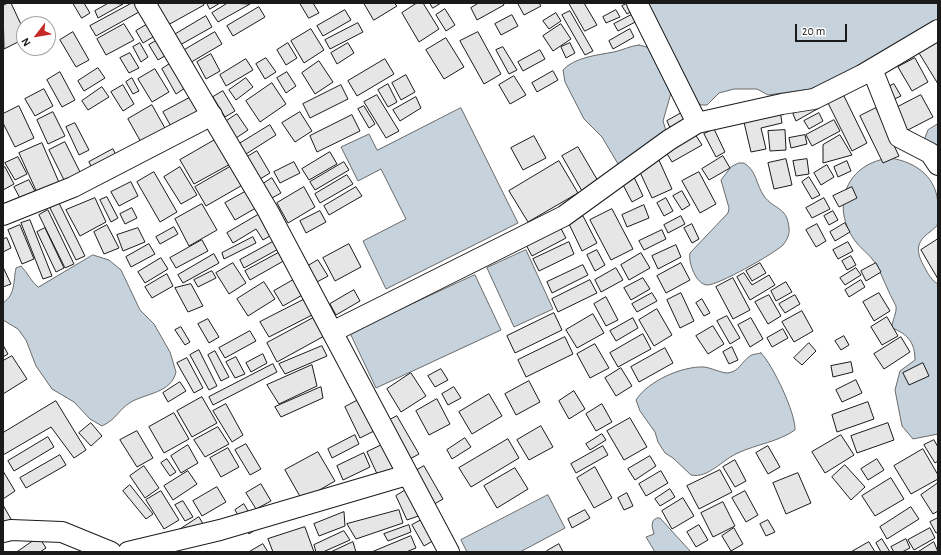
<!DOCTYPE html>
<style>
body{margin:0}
#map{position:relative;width:941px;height:555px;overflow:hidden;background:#fff;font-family:"Alegreya Sans",sans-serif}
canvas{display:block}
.frame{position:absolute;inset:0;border:4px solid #1a1a1a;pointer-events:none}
.north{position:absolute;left:16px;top:16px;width:40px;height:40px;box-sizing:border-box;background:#fff;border:1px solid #a3a3a3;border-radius:50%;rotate:239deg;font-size:11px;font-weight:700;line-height:16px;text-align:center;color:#1a1a1a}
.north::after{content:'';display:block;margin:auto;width:14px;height:18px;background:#c62828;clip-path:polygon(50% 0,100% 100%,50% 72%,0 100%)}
.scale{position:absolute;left:795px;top:24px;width:52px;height:18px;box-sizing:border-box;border:2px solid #1a1a1a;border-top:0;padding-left:5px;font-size:12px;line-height:14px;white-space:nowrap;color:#1a1a1a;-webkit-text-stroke:3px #fff;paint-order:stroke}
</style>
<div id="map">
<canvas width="941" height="555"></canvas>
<div class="frame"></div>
<div class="north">N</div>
<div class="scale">20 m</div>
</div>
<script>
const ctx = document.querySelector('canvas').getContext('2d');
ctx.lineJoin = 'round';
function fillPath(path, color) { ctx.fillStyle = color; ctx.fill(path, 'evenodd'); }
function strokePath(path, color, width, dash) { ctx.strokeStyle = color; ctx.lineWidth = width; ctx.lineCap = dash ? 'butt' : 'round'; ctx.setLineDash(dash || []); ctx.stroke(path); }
const water = new Path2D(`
 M 646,3 L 938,3 L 938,21 L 869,61 L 826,83 L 810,89 L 768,95 L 757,89 L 734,89 L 719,93 L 707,105 L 701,105 L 693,99 Z
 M 639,45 L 647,47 L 651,51 L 671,93 L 663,121 L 666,131 L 622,162 L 618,164 L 602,137 L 584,119 L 565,82 L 563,70 C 575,57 598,55 614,52 C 623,50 630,46 639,45 Z
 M 461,108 L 518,223 L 386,289 L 363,241 L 406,219 L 381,169 L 358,181 L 341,147 L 369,134 L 377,150 Z
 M 938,124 L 938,154 L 924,140 L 928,130 Z
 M 890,158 C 917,162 938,178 938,207 C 938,212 939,218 938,223 C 937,227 933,229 930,232 C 915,242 916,253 925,268 C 928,274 932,281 938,284 L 938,434 L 913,439 L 902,426 L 895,390 L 900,371 L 915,360 C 915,343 908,334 892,328 C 892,320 897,313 896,306 C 888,292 883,277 876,264 C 870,254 859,248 853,238 C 831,204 847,163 890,158 Z
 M 739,163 L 744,163 C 757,171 756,185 764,196 C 774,210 787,206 789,228 C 790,234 787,240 783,245 C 775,253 717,286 707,285 C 696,284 688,263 690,253 L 728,213 L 729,208 L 721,180 L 731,167 Z
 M 526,250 L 553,309 L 514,327 L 487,268 Z
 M 93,255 L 109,260 L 121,270 L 140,310 L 154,324 L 170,352 L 176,372 C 171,393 147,393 131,402 C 118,410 117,419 102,426 L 90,419 L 74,402 L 52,389 L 36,366 L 26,340 L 18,329 L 3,320 L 3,303 C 16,294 13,281 16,268 L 21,266 C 28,273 31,282 38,287 Z
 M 475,275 L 501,330 L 376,388 L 350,333 Z
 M 761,353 C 773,365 796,414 795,430 C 778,442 757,444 738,453 C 723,459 708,479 691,475 L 673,458 L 665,453 L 658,442 L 655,432 L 640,411 L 636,400 C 648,381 682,366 704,367 C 712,368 721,373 728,373 C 740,371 741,362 750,356 C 752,354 758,354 761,353 Z
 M 548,495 L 565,528 L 520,552 L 467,552 L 461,540 Z
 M 657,518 L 660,518 L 691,552 L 655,552 L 646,537 L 654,534 L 652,526 L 653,521 Z`);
fillPath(water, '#c6d2dc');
strokePath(water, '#6a6a6a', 1);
const building = new Path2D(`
 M 8,3 L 11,3 L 24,31 L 24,39 L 4,49 L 3,6 Z
 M 73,3 L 84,3 L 90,13 L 82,18 Z
 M 109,3 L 123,4 L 98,18 L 95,11 Z
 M 132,3 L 134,3 L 139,12 L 96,36 L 90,26 Z
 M 156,3 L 203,3 L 204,5 L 168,25 Z
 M 207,3 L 220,3 L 210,9 Z
 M 228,3 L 250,4 L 218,22 L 212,13 Z
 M 300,3 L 313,3 L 319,13 L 309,18 Z
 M 364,3 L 394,3 L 397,6 L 374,20 Z
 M 417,3 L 423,3 L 439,29 L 419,42 L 402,13 Z
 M 430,3 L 441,3 L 433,8 Z
 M 479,3 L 503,3 L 504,5 L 477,20 L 471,8 Z
 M 521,3 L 539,3 L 541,6 L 524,15 L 518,4 Z
 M 569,3 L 584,3 L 597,25 L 585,31 Z
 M 628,3 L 637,8 L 627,14 L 622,6 Z
 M 259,7 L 265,17 L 233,36 L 227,26 Z
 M 445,9 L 455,25 L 446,31 L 436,15 Z
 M 345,10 L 351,20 L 323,36 L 317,26 Z
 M 616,10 L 620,17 L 606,23 L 603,17 Z
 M 570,11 L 593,51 L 585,55 L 562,15 Z
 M 637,12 L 641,19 L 618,31 L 614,24 Z
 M 556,13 L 561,21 L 549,29 L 543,21 Z
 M 512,15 L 518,26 L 501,35 L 495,24 Z
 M 206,16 L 212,27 L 180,45 L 174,35 Z
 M 151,22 L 158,34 L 143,43 L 136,31 Z
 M 358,23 L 363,32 L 330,49 L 325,40 Z
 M 124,24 L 134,40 L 106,55 L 97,39 Z
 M 561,24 L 571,39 L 553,51 L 543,36 Z
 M 311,29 L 324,50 L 304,63 L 291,41 Z
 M 630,29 L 634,37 L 613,49 L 609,41 Z
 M 73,32 L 89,60 L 76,67 L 60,40 Z
 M 215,32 L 222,44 L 188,64 L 181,52 Z
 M 478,32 L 501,74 L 484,84 L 460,41 Z
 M 446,38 L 464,67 L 444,79 L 426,50 Z
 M 159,39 L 168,54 L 158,60 L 149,45 Z
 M 938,42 L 938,84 L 919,53 Z
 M 140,43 L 148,57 L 141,62 L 133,47 Z
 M 288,43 L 297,58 L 286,65 L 277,50 Z
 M 348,43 L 354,53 L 337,64 L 331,53 Z
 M 570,43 L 575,53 L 566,58 L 561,47 Z
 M 503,47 L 517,70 L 509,74 L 496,50 Z
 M 540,50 L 545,59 L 523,71 L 518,62 Z
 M 130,53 L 139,68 L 129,73 L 120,58 Z
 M 211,54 L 220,71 L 206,79 L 197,62 Z
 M 266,58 L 276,72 L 265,79 L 256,64 Z
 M 915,58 L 928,82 L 912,91 L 898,67 Z
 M 246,59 L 253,70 L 226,86 L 220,75 Z
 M 385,59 L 394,74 L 357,96 L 348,81 Z
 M 319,61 L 333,82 L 315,94 L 302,73 Z
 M 171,63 L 185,88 L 176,94 L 162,69 Z
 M 98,68 L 105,78 L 84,91 L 78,81 Z
 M 155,69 L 169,92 L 152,102 L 138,79 Z
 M 553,71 L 558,80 L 537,92 L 532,83 Z
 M 60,72 L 75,100 L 62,107 L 47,80 Z
 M 287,72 L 296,86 L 286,93 L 277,78 Z
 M 406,75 L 415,92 L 401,100 L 392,83 Z
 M 514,76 L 526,95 L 510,104 L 499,85 Z
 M 132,78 L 139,91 L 133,94 L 126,82 Z
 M 246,78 L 253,87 L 236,100 L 229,90 Z
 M 272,83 L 286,104 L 260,122 L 246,101 Z
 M 388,84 L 397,102 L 388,107 L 378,90 Z
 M 894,84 L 901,96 L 890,101 L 884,89 Z
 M 123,85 L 134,104 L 123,111 L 111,92 Z
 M 341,85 L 348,99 L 310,118 L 303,104 Z
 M 102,87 L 109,97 L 88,110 L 82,101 Z
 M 44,89 L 53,106 L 35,116 L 25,99 Z
 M 223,91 L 235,111 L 225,117 L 213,97 Z
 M 377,95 L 399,131 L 386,138 L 364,102 Z
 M 921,95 L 933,117 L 904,132 L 892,110 Z
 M 193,96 L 203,113 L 173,130 L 163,112 Z
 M 844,96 L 867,143 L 852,151 L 828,103 Z
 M 416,97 L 421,108 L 400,121 L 393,110 Z
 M 816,101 L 819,108 L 796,121 L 793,114 Z
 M 152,105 L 166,130 L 142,144 L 128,119 Z
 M 19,106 L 34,138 L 15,147 L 3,123 L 3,114 Z
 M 364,106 L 375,124 L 369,128 L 358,109 Z
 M 876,108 L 899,156 L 883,163 L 860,116 Z
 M 780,110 L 782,123 L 761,128 L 766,149 L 751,152 L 743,118 Z
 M 685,111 L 689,119 L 671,130 L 667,121 Z
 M 53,112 L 65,136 L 48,144 L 37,120 Z
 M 300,112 L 312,131 L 295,142 L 282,123 Z
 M 819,113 L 823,121 L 809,129 L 804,121 Z
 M 237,114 L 248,130 L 236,138 L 225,122 Z
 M 352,115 L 360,131 L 317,152 L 310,136 Z
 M 834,120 L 840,131 L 812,146 L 806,135 Z
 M 75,123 L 89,150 L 79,155 L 66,127 Z
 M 270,125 L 276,135 L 246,154 L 239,144 Z
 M 714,129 L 725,152 L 716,157 L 704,134 Z
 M 785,130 L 786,150 L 770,151 L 768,131 Z
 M 695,134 L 702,145 L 672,162 L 666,152 Z
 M 805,135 L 807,144 L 791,148 L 789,138 Z
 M 840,135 L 852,155 L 823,163 L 823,145 Z
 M 534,136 L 546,158 L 523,170 L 511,148 Z
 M 220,137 L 234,162 L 194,184 L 180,160 Z
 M 65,142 L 82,176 L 66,184 L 49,150 Z
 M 42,143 L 61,187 L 39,197 L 19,153 Z
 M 578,147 L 598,181 L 582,191 L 562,156 Z
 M 113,149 L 118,159 L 94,172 L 89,162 Z
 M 257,151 L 270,173 L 260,179 L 247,157 Z
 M 330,152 L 337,164 L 309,180 L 302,169 Z
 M 723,156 L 730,168 L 709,180 L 702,169 Z
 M 18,157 L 27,174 L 15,180 L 5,163 Z
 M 658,158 L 672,189 L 652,198 L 638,168 Z
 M 786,159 L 792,185 L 774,189 L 768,163 Z
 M 807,159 L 809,174 L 796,176 L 793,161 Z
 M 559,161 L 578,193 L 528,222 L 509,191 Z
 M 847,161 L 851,171 L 838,177 L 834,167 Z
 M 294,162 L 300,173 L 280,183 L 274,172 Z
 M 344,162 L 349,170 L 315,190 L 310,182 Z
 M 235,164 L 246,183 L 206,206 L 195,187 Z
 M 827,165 L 834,177 L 821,185 L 814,173 Z
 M 5,167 L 14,184 L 3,190 L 3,168 Z
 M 180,167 L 197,195 L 181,204 L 164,177 Z
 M 154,172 L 177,212 L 160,222 L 137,182 Z
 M 699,172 L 716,204 L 700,213 L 682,181 Z
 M 347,175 L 353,184 L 320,203 L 315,194 Z
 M 633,175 L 643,196 L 632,202 L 621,181 Z
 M 809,177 L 820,195 L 812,199 L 802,182 Z
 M 272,178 L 281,193 L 272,198 L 263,184 Z
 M 29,180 L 37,195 L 22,202 L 14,187 Z
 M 131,182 L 138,196 L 119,206 L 111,192 Z
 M 304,187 L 315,207 L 288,223 L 277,203 Z
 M 356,187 L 362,196 L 329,215 L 324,206 Z
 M 852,187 L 857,198 L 839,207 L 833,196 Z
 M 252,188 L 261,205 L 235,220 L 225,203 Z
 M 682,191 L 690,205 L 682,210 L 673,196 Z
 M 107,197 L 118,218 L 111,222 L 100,200 Z
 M 95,198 L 106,222 L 80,236 L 66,210 Z
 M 666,198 L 673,211 L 664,216 L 657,203 Z
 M 824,198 L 830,209 L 812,218 L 806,208 Z
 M 59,203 L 85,256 L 76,260 L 50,208 Z
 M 202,204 L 217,230 L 189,246 L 175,219 Z
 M 644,205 L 649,218 L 627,227 L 622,215 Z
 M 132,208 L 137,218 L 125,224 L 120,214 Z
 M 612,209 L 633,249 L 611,260 L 590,220 Z
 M 48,210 L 74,264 L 65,268 L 39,215 Z
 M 320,211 L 326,222 L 306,233 L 300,221 Z
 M 833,211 L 838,220 L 829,225 L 824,216 Z
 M 263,212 L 275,233 L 263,240 L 256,229 L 233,243 L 227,233 Z
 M 583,216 L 597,243 L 582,251 L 569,224 Z
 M 681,216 L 685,224 L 668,233 L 664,225 Z
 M 30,220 L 52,276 L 43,279 L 21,223 Z
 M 845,223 L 850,232 L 835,241 L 830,232 Z
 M 692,224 L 699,239 L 692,243 L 684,228 Z
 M 817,224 L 826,241 L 816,247 L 806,230 Z
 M 20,225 L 34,259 L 22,264 L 8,230 Z
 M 107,225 L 119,248 L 104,254 L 94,232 Z
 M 559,225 L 566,238 L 532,256 L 525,243 Z
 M 174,227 L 178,234 L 160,244 L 156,237 Z
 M 45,228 L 64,268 L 56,272 L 37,232 Z
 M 138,228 L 145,242 L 123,251 L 117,235 Z
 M 662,230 L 666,239 L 644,250 L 639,241 Z
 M 253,237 L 256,243 L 224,259 L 222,253 Z
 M 7,238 L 11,248 L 3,252 L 3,239 Z
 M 278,239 L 282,247 L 244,268 L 240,260 Z
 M 938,239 L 938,279 L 921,250 Z
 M 202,240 L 208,251 L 176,268 L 170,258 Z
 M 569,242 L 574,254 L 539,271 L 533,259 Z
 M 848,242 L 853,251 L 838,259 L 833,250 Z
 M 149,244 L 155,254 L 131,267 L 126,257 Z
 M 349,244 L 361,267 L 335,281 L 323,258 Z
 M 676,245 L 681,257 L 658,269 L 652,256 Z
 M 597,250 L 605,265 L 595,271 L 587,255 Z
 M 282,251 L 287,259 L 250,280 L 245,271 Z
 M 641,253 L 650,268 L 629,280 L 621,265 Z
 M 214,254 L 219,263 L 183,283 L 178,275 Z
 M 851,256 L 856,265 L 847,270 L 842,261 Z
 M 161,258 L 168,269 L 145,283 L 138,272 Z
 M 318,260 L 328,276 L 317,282 L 308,266 Z
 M 233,263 L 246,283 L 229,294 L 216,273 Z
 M 681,263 L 690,280 L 666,293 L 657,276 Z
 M 760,263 L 766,273 L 752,281 L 746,271 Z
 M 876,263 L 881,272 L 866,281 L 861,271 Z
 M 583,265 L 588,275 L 552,293 L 547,282 Z
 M 3,267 L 11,284 L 3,287 Z
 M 616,268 L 623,280 L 601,292 L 595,280 Z
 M 856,268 L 861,275 L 845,285 L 840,278 Z
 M 212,271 L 216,278 L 198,287 L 194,280 Z
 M 744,273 L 752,285 L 769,275 L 775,285 L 750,300 L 737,277 Z
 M 167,274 L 173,286 L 152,298 L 145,287 Z
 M 643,278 L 650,289 L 631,300 L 624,288 Z
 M 733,278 L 750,310 L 733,319 L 716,287 Z
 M 295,279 L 304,294 L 283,306 L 274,291 Z
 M 590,280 L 597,293 L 558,312 L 552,299 Z
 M 861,280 L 865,287 L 849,297 L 845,290 Z
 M 264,282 L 275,299 L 248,316 L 237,299 Z
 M 786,282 L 792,292 L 776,301 L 771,291 Z
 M 191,284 L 203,306 L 188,312 L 175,288 Z
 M 354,290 L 360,301 L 336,315 L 330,304 Z
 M 652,293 L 657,301 L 637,312 L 632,304 Z
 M 681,293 L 694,321 L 680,328 L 667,300 Z
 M 879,293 L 890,311 L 874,321 L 863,302 Z
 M 769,295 L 781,316 L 768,324 L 755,302 Z
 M 795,295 L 800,304 L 785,313 L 779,304 Z
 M 606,297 L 618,320 L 606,326 L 594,304 Z
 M 305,299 L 314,314 L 269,337 L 260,322 Z
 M 702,299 L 710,313 L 704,316 L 696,303 Z
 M 657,309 L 672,335 L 654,346 L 639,320 Z
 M 802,311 L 813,331 L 794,342 L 782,322 Z
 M 554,313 L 562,330 L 515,353 L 507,336 Z
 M 593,314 L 604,333 L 577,348 L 566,330 Z
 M 727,316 L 740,338 L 730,344 L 717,321 Z
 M 315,317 L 326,335 L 277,362 L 267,343 Z
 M 887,317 L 898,336 L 882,345 L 871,327 Z
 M 633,318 L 638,328 L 616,341 L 610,331 Z
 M 751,318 L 763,339 L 750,347 L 738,325 Z
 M 208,319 L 219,337 L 209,343 L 198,324 Z
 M 713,326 L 724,344 L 708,354 L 696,336 Z
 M 181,327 L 190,342 L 185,345 L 175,330 Z
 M 783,329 L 788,338 L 772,347 L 767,338 Z
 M 250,331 L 256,341 L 225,358 L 219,348 Z
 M 643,334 L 651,349 L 618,367 L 610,353 Z
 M 844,336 L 849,345 L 841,350 L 835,341 Z
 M 565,337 L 573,354 L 526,377 L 518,360 Z
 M 901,337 L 910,352 L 884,369 L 874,354 Z
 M 809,343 L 816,351 L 802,365 L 794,358 Z
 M 595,344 L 609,368 L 590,378 L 577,354 Z
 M 3,345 L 8,354 L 3,357 Z
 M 322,346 L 327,356 L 285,374 L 279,364 Z
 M 732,347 L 738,360 L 729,364 L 723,352 Z
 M 665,348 L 673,363 L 639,382 L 631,367 Z
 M 199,350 L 217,386 L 209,390 L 190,355 Z
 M 215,351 L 229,377 L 221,381 L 208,355 Z
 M 263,354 L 267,363 L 251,372 L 246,363 Z
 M 12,356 L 27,379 L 3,394 L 3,361 Z
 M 236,357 L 245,374 L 235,378 L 226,362 Z
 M 187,358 L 203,388 L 194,393 L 177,363 Z
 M 851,362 L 853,372 L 833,377 L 831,366 Z
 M 923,363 L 929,376 L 909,385 L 903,373 Z
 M 273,364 L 277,372 L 213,405 L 209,397 Z
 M 312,365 L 317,386 L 279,404 L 267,385 Z
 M 621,368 L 632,386 L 616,396 L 605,378 Z
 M 441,369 L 448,380 L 435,387 L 428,376 Z
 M 411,373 L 426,396 L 401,412 L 387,389 Z
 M 856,380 L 862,393 L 842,402 L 836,390 Z
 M 529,381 L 540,402 L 516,415 L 505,394 Z
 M 180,382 L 186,391 L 168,402 L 163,393 Z
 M 321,387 L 323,398 L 281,417 L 275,407 Z
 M 454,387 L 461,398 L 448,405 L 442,394 Z
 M 574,391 L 585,409 L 569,419 L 559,401 Z
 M 489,394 L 502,416 L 472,434 L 459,412 Z
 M 202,397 L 217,423 L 192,437 L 177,411 Z
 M 362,398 L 378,429 L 360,438 L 345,407 Z
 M 437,399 L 450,424 L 429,435 L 416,411 Z
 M 56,401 L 86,450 L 74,458 L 51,427 L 3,455 L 3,433 Z
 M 868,402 L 874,419 L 837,432 L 832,415 Z
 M 226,404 L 243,435 L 232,442 L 213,411 Z
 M 602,404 L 612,422 L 596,431 L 586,414 Z
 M 174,413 L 189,439 L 164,453 L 149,427 Z
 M 397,416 L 419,454 L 408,460 L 386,422 Z
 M 630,418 L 647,447 L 624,460 L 607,431 Z
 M 91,423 L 102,436 L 91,446 L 79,433 Z
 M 888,423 L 894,440 L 857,453 L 851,436 Z
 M 541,426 L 553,447 L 529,460 L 517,440 Z
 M 218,427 L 229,444 L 205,457 L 194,440 Z
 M 137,431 L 153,458 L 137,467 L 120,440 Z
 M 602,434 L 606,440 L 590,450 L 586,444 Z
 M 355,435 L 359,444 L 332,458 L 328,449 Z
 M 841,435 L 854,455 L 825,473 L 812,452 Z
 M 48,437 L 54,447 L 14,471 L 8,461 Z
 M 465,438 L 471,447 L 452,459 L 447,450 Z
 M 508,439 L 519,458 L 471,487 L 459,468 Z
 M 934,440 L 938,447 L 938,461 L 935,463 L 924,445 Z
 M 386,443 L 397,468 L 378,476 L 367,452 Z
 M 246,444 L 261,469 L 250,475 L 235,450 Z
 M 188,445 L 198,463 L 181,473 L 171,456 Z
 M 603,446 L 608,455 L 576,473 L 571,464 Z
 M 768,446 L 780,467 L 768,474 L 756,453 Z
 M 228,448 L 239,467 L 221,477 L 210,458 Z
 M 923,449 L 938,475 L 938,479 L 911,494 L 894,466 Z
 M 318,452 L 335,481 L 302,500 L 285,470 Z
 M 364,453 L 370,467 L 343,480 L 337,466 Z
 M 60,455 L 66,465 L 26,488 L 20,478 Z
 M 650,456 L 656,466 L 635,480 L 628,469 Z
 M 167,459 L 176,472 L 170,476 L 161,463 Z
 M 877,459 L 884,470 L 868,480 L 861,469 Z
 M 735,460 L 746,481 L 735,487 L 723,467 Z
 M 845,465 L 865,487 L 851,500 L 832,477 Z
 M 144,466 L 159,488 L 145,498 L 130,476 Z
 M 424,466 L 443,499 L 431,506 L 412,473 Z
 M 595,467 L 612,498 L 594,508 L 577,478 Z
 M 515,468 L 528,489 L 497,508 L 484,486 Z
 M 720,470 L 732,492 L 699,509 L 687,486 Z
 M 3,471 L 15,491 L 3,499 Z
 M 188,471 L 197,484 L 173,500 L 164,486 Z
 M 661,471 L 668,483 L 646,496 L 639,484 Z
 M 798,473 L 811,503 L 786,514 L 773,483 Z
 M 891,478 L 904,499 L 875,516 L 862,496 Z
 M 938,483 L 938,511 L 933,514 L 921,495 Z
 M 261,484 L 271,501 L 256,509 L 246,493 Z
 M 130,485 L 153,514 L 146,519 L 123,491 Z
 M 217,487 L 226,502 L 202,516 L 193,501 Z
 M 409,488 L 424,514 L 407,520 L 396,496 Z
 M 670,489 L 675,497 L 660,506 L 655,499 Z
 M 161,491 L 179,520 L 164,529 L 146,500 Z
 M 745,491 L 758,515 L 746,522 L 732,498 Z
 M 627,493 L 633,506 L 624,510 L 618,498 Z
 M 683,498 L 694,516 L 672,529 L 662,511 Z
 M 183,501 L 193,517 L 185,521 L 175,505 Z
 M 723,502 L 735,526 L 713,537 L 701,513 Z
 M 244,504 L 258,528 L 249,534 L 235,510 Z
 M 3,505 L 11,519 L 3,524 Z
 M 911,507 L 919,519 L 887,539 L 880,527 Z
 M 399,510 L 403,523 L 356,539 L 347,524 Z
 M 585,510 L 590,518 L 572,528 L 568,519 Z
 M 344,512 L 345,526 L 319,536 L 314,524 Z
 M 199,517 L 206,529 L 174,533 Z
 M 425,518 L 436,539 L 424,546 L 412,525 Z
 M 938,518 L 938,532 L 936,533 L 930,522 Z
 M 768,520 L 775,532 L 766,536 L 760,524 Z
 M 409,525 L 411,532 L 388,541 L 384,534 Z
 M 699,525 L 708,540 L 696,547 L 687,532 Z
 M 305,527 L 314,552 L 273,552 L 268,539 Z
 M 734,528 L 743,544 L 731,551 L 722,536 Z
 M 930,528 L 935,538 L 914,550 L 908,540 Z
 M 344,531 L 350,540 L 323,552 L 316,552 L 314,545 Z
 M 411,536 L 416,548 L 406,552 L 372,552 Z
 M 39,537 L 46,548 L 40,552 L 17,552 Z
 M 882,539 L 890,552 L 881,552 L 876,543 Z
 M 906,539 L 910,548 L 902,552 L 894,552 L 891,547 Z
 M 353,542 L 356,552 L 331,552 Z
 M 869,542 L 875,552 L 851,552 Z
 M 934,542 L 938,552 L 918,552 Z
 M 263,544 L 268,552 L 249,552 Z
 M 559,544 L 563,552 L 548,552 L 547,551 Z`);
fillPath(building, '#e6e6e6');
strokePath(building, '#1a1a1a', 1);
const minor = new Path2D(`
 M 145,3 L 268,211 L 449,552
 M 637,3 L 697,123
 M 872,69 L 899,137 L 930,153 L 938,165
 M 3,215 L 73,187 L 212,115
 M 332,332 L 564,216 L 669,140 L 697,123 L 782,104 L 814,99 L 862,75 L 938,30
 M 3,532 L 11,530 L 62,532 L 111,552
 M 128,552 L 220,530 L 407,475`);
strokePath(minor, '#1a1a1a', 22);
strokePath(minor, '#fff', 20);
</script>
